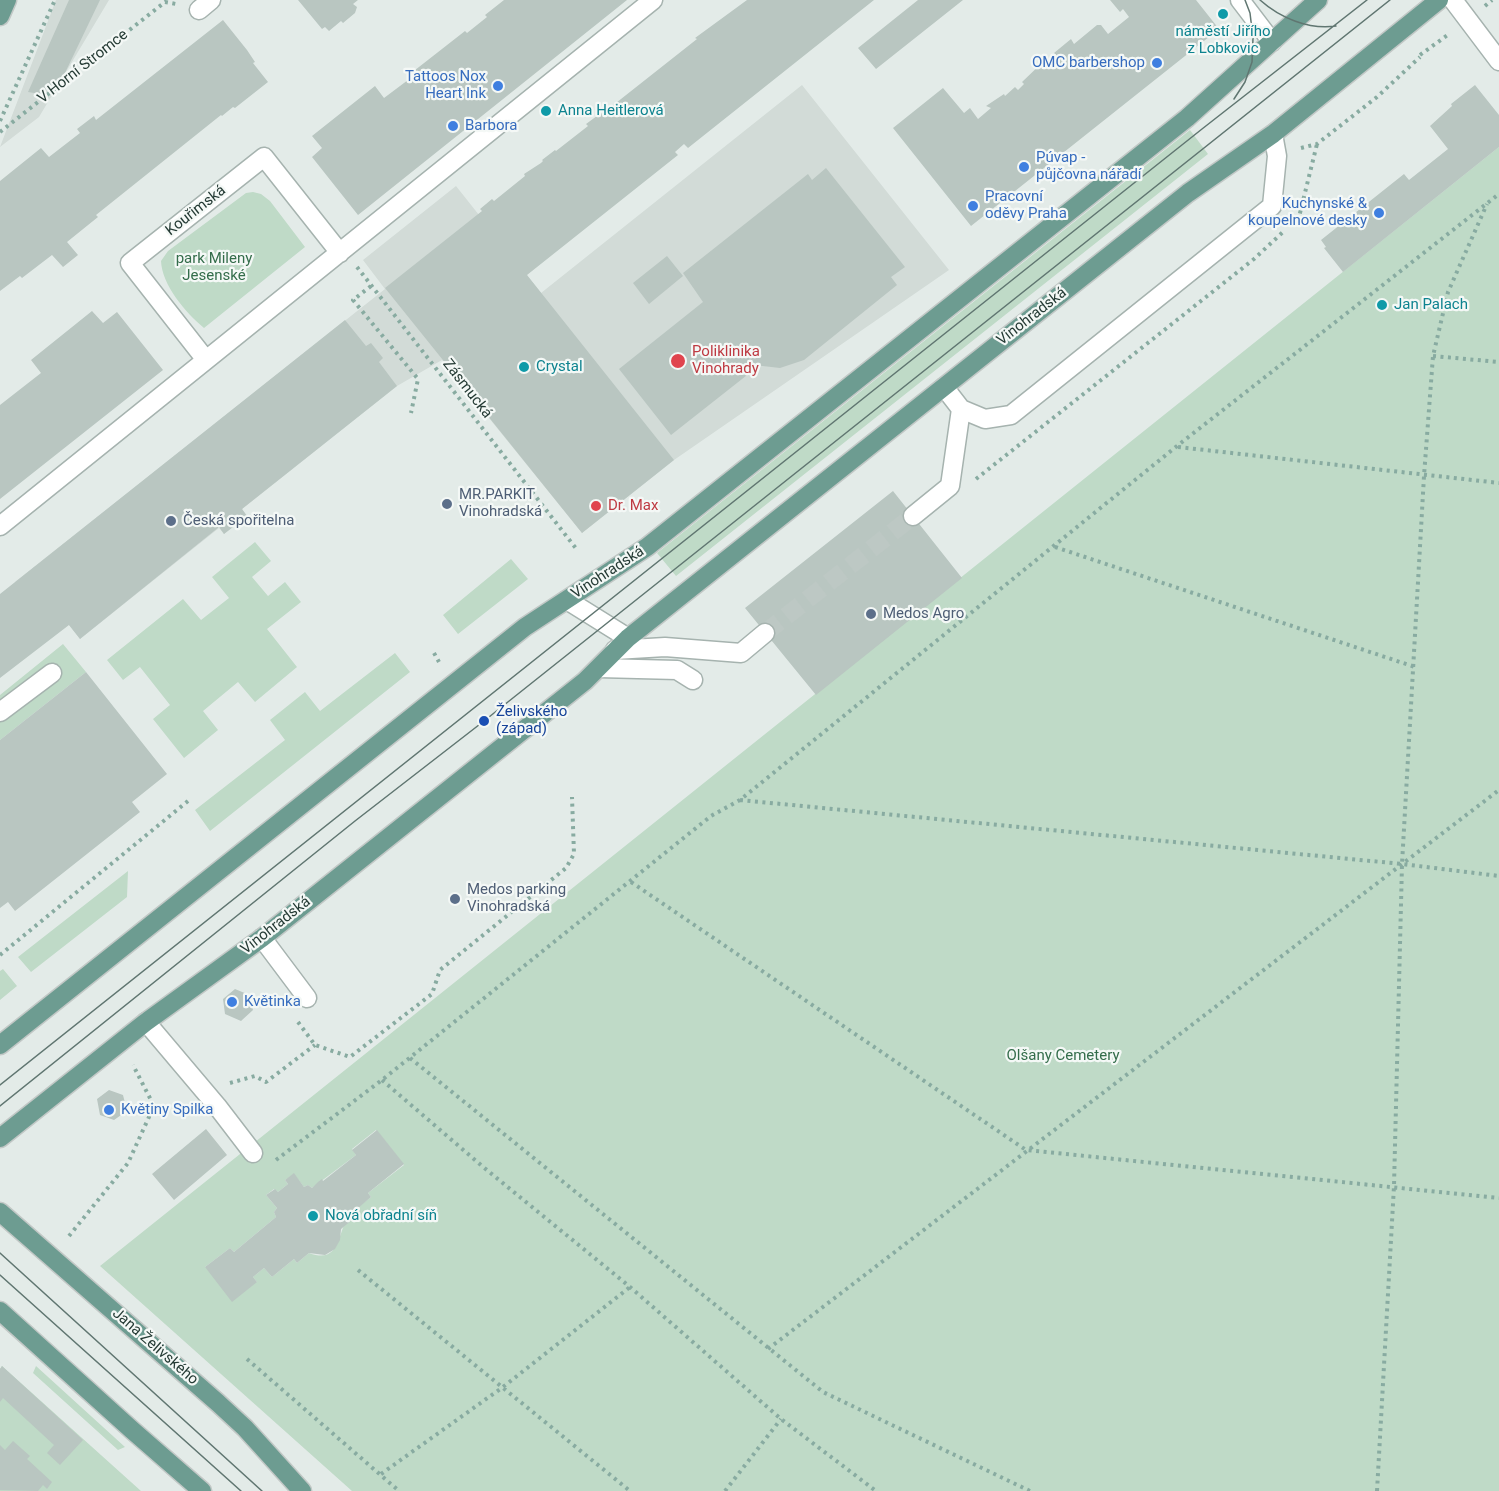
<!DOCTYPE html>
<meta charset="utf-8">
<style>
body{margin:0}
canvas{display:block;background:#e3ebe8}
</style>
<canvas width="1499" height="1491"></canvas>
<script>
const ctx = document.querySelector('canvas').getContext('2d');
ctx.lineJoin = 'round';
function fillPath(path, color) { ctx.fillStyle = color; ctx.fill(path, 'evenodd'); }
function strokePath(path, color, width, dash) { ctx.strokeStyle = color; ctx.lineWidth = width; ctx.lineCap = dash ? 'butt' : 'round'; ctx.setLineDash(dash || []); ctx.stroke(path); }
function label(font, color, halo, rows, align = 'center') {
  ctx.font = font + ' Roboto,sans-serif'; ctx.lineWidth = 4.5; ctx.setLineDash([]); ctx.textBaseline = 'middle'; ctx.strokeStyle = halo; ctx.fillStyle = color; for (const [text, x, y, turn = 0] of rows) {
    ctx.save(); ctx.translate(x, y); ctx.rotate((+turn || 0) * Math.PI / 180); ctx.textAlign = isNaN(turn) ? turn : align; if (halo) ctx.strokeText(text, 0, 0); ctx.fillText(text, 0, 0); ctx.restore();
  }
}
fillPath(new Path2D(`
 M 56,0 L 109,0 L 39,117 L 0,147 Z
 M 802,85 L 949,270 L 674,460 L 582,533 L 442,360 L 397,386 L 242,509 L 247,516 L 224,534 L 219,528 L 80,639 L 69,625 L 15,582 L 385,289 L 363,260 L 456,186 L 541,293 Z`), '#d2dbd7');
fillPath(new Path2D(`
 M 1190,130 L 1208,154 L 676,576 L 657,553 Z
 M 1499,147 L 1499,1491 L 352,1491 L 100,1266 ZM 376,1130 L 404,1165 L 368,1193 L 371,1197 C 364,1203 354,1209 349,1216 C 337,1232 341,1265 309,1253 L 297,1263 L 294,1259 L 272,1277 L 264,1268 L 253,1277 L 257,1282 L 205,1267 L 230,1248 L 234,1252 L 276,1217 L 274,1212 L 277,1208 L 266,1195 L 274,1189 L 278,1192 L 288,1184 L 285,1180 L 294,1174 L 304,1187 L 308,1185 L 312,1188 L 356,1155 L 352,1149 Z
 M 253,192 L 261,194 L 270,201 L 305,247 L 204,328 C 185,312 162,285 161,261 L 168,251 L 246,193 Z
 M 255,542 L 271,561 L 252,577 L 268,596 L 285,582 L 301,602 L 267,629 L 297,667 L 255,702 L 238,682 L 203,711 L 218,730 L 184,758 L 153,719 L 170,705 L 140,667 L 123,680 L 107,660 L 183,599 L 201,620 L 229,598 L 212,577 Z
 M 511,559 L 528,579 L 458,634 L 443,615 Z
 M 63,644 L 86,672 L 0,740 L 0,695 Z
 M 395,653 L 410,672 L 210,831 L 195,810 L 285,740 L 270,720 L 305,692 L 320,711 Z
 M 128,871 L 127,897 L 31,972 L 18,957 Z
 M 3,969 L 17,986 L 0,1000 L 0,971 Z
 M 2,1366 L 141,1491 L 0,1491 L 0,1369 Z
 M 36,1366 L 125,1447 L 118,1450 L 33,1373 Z`), '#bfdac7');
fillPath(new Path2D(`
 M 69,0 L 100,0 L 64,75 L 40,94 L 28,92 Z
 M 298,0 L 358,0 L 353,4 L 357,7 L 355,13 L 343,23 L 341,21 L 329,31 L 325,27 L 322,29 Z
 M 504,0 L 627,0 L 358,215 L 312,157 L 322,148 L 312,136 L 375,86 L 384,98 L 412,77 L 410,74 L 465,31 L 467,33 L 487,17 L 485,15 Z
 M 747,0 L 874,0 L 688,148 L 684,144 L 675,152 L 678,155 L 527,275 L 674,460 L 582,533 L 385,288 L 482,211 L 480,209 L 492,199 L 494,201 L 525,176 L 524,174 L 541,163 L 543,161 L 542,160 L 555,150 L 556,151 L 588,126 L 586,124 L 601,113 L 602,114 L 697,39 L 695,38 Z
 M 918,0 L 963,0 L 876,69 L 858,48 Z
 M 1110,0 L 1196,0 L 1219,29 L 971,226 L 893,128 L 943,88 L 964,113 L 970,108 L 978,119 L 991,108 L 986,106 L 1004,94 L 1005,96 L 1015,87 L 1018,90 L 1024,84 L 1022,82 L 1046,59 L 1050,63 L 1057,56 L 1054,53 L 1071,39 L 1074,44 L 1097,25 L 1101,25 L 1108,34 L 1129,17 L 1123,9 L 1120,12 Z
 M 223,20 L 247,50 L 255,62 L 253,63 L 268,82 L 235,108 L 233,107 L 222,116 L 221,115 L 96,215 L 98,217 L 67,242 L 78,255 L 63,267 L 52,255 L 22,278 L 20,276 L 0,291 L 0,181 L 41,148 L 49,157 L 80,133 L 77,129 L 94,116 L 96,120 Z
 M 1475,85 L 1499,115 L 1499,147 L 1343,272 L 1324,248 L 1326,247 L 1321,240 L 1404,174 L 1409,180 L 1448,149 L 1430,126 L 1452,106 L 1451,104 Z
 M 826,168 L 905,267 L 891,277 L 897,285 L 804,360 L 780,368 L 754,365 L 756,368 L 671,435 L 619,369 L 703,302 L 683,273 L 808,174 L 812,180 Z
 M 667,256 L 683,276 L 649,304 L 633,283 Z
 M 92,311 L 103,323 L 117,312 L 163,370 L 0,499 L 0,405 L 41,373 L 31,360 Z
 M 345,320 L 366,346 L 371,343 L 383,358 L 379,362 L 397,386 L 242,509 L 247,516 L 224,534 L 219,527 L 80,639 L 69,625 L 0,678 L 0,594 Z
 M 893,491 L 962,578 L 816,695 L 745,608 Z
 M 86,672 L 167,774 L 132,802 L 140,812 L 15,911 L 8,902 L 0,908 L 0,740 Z
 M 235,989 L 247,994 L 250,998 L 253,1010 L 241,1021 L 225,1014 L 223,999 Z
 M 109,1090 L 123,1095 L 127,1111 L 114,1120 L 100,1115 L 97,1099 Z
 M 206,1129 L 227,1155 L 174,1200 L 152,1174 Z
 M 377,1130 L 404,1164 L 368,1193 L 371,1197 L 350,1215 L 353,1219 L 341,1229 L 340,1240 L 335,1249 L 325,1255 L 309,1253 L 297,1263 L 294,1259 L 272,1277 L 264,1268 L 253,1277 L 257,1282 L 232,1302 L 205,1267 L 230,1248 L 234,1252 L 276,1217 L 274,1212 L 277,1208 L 266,1195 L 275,1189 L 278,1192 L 288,1184 L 285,1180 L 294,1173 L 304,1187 L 308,1185 L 312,1188 L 318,1182 L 322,1179 L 323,1181 L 356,1155 L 352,1150 Z
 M 2,1366 L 83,1440 L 60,1465 L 47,1453 L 54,1445 L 3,1398 L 0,1402 L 0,1369 Z
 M 13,1441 L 30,1456 L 27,1459 L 52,1482 L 47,1489 L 43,1485 L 38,1491 L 0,1490 L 0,1445 L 5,1450 Z`), '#b9c6c1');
strokePath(new Path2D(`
 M 765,633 L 913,516`), '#bdc8c4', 18, [18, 9]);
const minor = new Path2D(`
 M 1240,0 L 1272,42
 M 1453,0 L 1499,61
 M 199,10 L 211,0
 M 206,360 L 130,263 L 264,157 L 340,253
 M 961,409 L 985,419 L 1011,415 L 1272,206 L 1277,156 L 1273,134
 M 913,516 L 950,486 L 961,409 L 944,387
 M 0,526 L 653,0
 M 567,600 L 628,638
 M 615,650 L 665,647 L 741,653 L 765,633
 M 599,668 L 677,670 L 693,680
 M 0,712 L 52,673
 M 262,938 L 307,998
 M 146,1022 L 217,1106 L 253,1153`);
const major = new Path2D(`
 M 0,16 L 7,0
 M 0,1045 L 525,627 L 647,547 L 1187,118 L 1318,0
 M 0,1138 L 146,1022 L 262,938 L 585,681 L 628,638 L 1188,193 L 1273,134 L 1439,0
 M 0,1212 L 218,1403 L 245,1428 L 302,1491
 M 0,1311 L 132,1430 L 202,1491`);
strokePath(minor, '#a6b3af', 21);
strokePath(major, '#c2c8c6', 21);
strokePath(new Path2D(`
 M 1485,6 L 1492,0
 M 1420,55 L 1449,34
 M 0,121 L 55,0
 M 0,132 L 165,2 L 176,4
 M 1301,148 L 1317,144 L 1377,97 L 1420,57
 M 1291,225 L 1299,217 L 1317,144
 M 357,267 L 578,551
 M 371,286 L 353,300 L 418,379 L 411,413
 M 1433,356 L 1499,362
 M 1178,447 L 1499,483
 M 976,479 L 1254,259 L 1283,232
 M 1055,547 L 1415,667
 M 434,653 L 439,662
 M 740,800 L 1402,864 L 1499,876
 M 631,882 L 1026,1150 L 1499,1198
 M 0,955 L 188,801
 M 298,1022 L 315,1045 L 350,1057 L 432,994 L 440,970 L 566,868 L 574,854 L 572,797
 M 410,1058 L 823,1392 L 1030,1491
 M 382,1080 L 482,1166 L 630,1287 L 781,1419 L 876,1491
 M 230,1083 L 255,1076 L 266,1082 L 315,1045
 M 276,1160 L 382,1080 L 711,816 L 740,800 L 1177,446 L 1499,194
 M 69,1236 L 128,1163 L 154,1106 L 133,1065
 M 358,1270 L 630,1491
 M 768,1349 L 1499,790
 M 247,1359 L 399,1491
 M 381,1474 L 503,1387 L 630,1287
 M 725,1491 L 781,1419
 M 1377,1491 L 1394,1186 L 1402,864 L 1424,476 L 1433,356 L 1448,292 L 1487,204`), '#88aba1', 4, [3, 4.5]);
strokePath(minor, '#fff', 18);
strokePath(major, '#6d9c91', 18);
strokePath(new Path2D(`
 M 1260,0 C 1280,18 1309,30 1336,26
 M 1234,99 L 1245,82 L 1252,62 L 1253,38 L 1250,13 L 1245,0
 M 0,1085 L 1202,129 L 1367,0
 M 0,1106 L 355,821 L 484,721 L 1390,0
 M 0,1253 L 262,1491
 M 0,1275 L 241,1491`), '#607671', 1.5);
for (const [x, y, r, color] of [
 [1223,14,6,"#0f9aa8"],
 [1157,63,6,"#3f7fe0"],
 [498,86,6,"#3f7fe0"],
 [546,111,6,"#0f9aa8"],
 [453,126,6,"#3f7fe0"],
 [1024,167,6,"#3f7fe0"],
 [973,206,6,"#3f7fe0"],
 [1379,213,6,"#3f7fe0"],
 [1382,305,6,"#0f9aa8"],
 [678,361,8,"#e0444e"],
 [524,367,6,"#0f9aa8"],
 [447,504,6,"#5c6f8a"],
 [596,506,6,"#e0444e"],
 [171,521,6,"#5c6f8a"],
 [871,614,6,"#5c6f8a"],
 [484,721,6,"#1a4fb4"],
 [455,899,6,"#5c6f8a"],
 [232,1002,6,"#3f7fe0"],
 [109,1110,6,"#3f7fe0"],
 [313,1216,6,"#0f9aa8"]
]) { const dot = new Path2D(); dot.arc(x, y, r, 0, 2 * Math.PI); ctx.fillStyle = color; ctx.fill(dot); strokePath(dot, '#f4f8f6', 2); }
label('15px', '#0d838f', '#f4f8f6', [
 ["náměstí Jiřího",1223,32,"center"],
 ["z Lobkovic",1223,49,"center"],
 ["Anna Heitlerová",558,111],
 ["Jan Palach",1394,305],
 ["Crystal",536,367],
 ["Nová obřadní síň",325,1216]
], 'left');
label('15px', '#366cbe', '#f4f8f6', [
 ["OMC barbershop",1145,63,"right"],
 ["Tattoos Nox",486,77,"right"],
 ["Heart Ink",486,94,"right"],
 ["Barbora",465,126],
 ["Púvap -",1036,158],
 ["půjčovna nářadí",1036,175],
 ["Pracovní",985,197],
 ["oděvy Praha",985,214],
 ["Kuchynské &",1367,204,"right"],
 ["koupelnové desky",1367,221,"right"],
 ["Květinka",244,1002],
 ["Květiny Spilka",121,1110]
], 'left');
label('15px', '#253b35', '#f4f8f6', [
 ["V Horní Stromce",83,67,-38],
 ["Kouřimská",196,211,-38],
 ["Vinohradská",1032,317,-38],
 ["Zásmucká",467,389,52],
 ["Vinohradská",608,573,-33],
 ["Vinohradská",276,926,-38],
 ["Jana Želivského",155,1347,41]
]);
label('15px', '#346d4b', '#f4f8f6', [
 ["park Mileny",214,259],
 ["Jesenské",214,276],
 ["Olšany Cemetery",1063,1056]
]);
label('15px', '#be3a42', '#f4f8f6', [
 ["Poliklinika",692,352],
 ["Vinohrady",692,369],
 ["Dr. Max",608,506]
], 'left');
label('15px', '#4e5e75', '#f4f8f6', [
 ["MR.PARKIT",459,495],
 ["Vinohradská",459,512],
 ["Česká spořitelna",183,521],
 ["Medos Agro",883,614],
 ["Medos parking",467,890],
 ["Vinohradská",467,907]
], 'left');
label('15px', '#164399', '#f4f8f6', [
 ["Želivského",496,712],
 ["(západ)",496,729]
], 'left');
</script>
